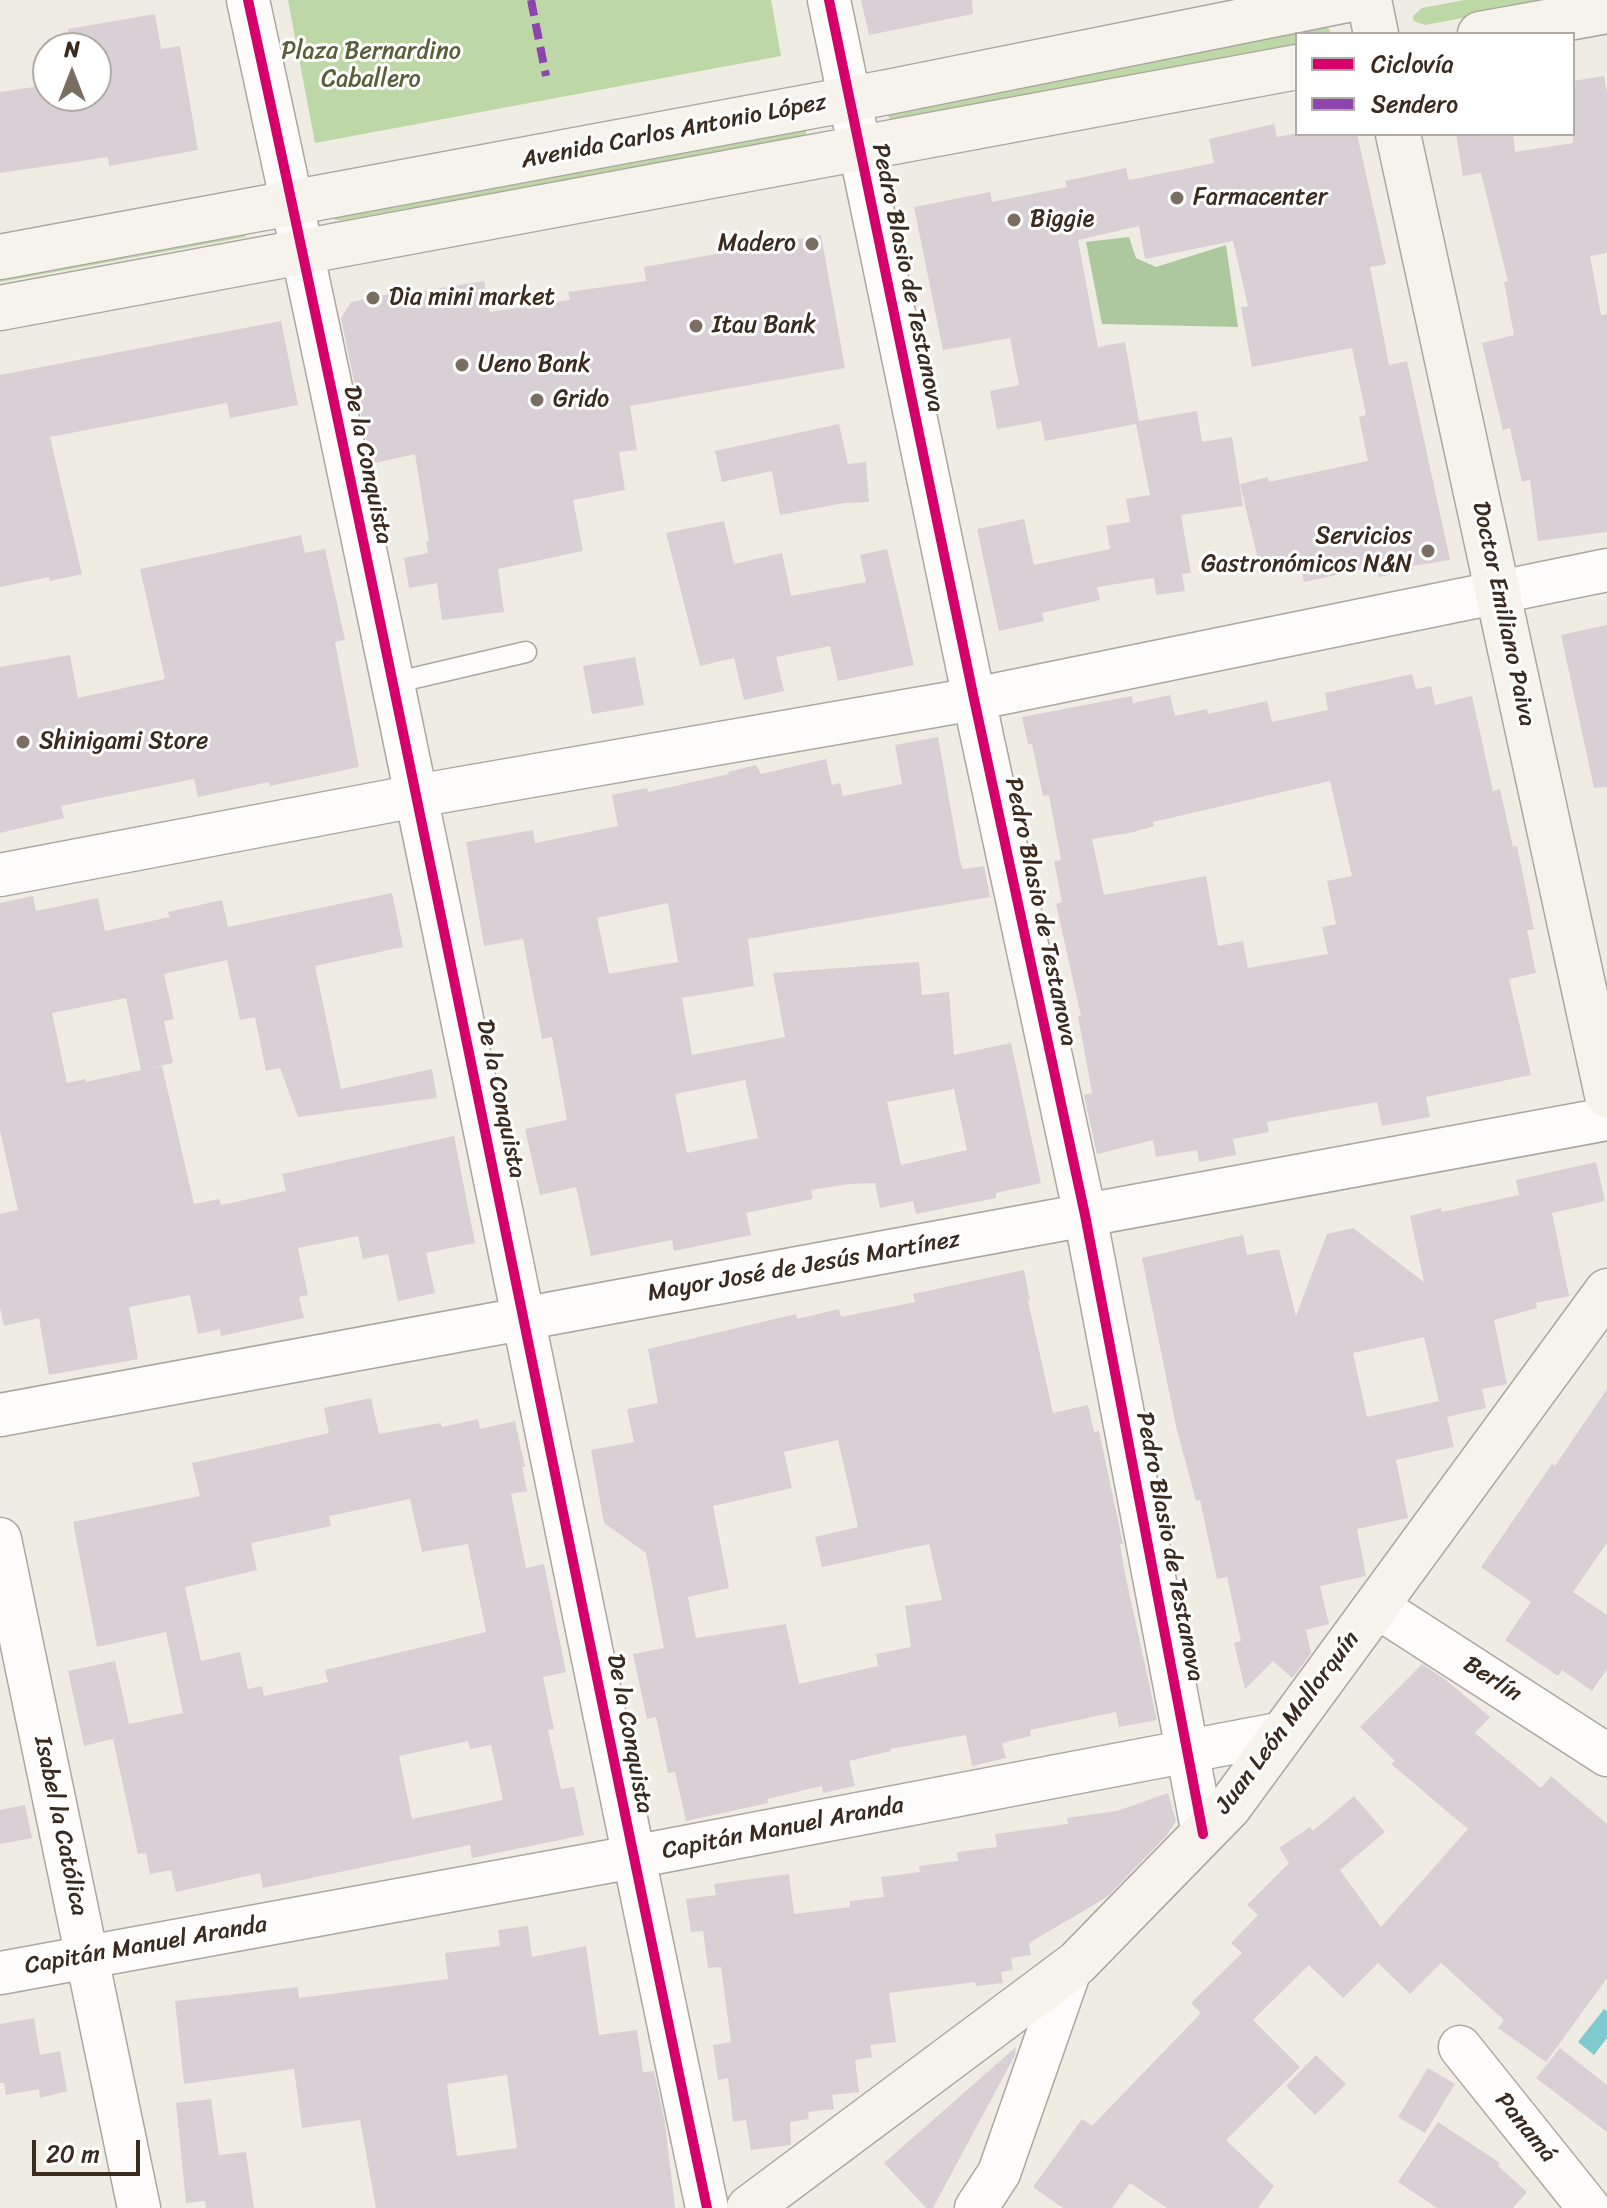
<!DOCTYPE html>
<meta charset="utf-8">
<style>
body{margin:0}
#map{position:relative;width:1607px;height:2208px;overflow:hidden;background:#efece3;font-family:Sriracha,sans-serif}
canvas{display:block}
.legend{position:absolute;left:1295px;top:32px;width:280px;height:104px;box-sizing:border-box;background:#fff;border:2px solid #b1aaa5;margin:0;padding:10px 14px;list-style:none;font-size:24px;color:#3b2a1e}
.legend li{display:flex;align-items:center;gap:16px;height:40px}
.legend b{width:40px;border:2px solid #b1aaa5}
.north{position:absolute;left:32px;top:32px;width:80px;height:80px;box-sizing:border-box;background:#fff;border:2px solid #b1aaa5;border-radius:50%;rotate:0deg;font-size:22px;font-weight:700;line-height:32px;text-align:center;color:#3b2a1e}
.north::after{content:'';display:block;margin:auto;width:28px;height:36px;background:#7a6e63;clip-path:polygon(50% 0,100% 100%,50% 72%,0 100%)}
.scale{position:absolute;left:32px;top:2140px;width:108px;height:36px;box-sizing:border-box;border:4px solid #3b2a1e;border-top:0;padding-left:10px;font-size:24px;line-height:28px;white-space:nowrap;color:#3b2a1e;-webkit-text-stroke:6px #fff;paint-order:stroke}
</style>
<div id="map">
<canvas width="1607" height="2208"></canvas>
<ul class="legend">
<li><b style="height:10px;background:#d6006c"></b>Ciclovía</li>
<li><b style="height:10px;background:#8e44ad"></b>Sendero</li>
</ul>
<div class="north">N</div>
<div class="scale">20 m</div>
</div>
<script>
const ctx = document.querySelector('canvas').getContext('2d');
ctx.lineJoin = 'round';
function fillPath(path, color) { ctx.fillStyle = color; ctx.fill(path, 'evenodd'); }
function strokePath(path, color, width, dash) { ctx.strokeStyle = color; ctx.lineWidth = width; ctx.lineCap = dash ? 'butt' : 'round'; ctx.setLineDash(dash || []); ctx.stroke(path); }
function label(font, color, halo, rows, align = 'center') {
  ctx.font = font + ' Sriracha,sans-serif'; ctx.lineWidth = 6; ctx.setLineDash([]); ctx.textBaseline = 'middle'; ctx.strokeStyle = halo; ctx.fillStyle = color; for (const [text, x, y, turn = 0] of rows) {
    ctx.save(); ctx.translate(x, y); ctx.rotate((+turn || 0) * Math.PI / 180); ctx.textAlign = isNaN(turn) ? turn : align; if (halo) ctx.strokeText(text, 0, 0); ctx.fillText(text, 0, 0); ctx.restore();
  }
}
fillPath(new Path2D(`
 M 288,0 L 771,0 L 781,56 L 315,143 Z
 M 1464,0 L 1559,0 L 1425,25 L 1414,21 L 1413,16 L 1422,8 Z
 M 1327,26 L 1332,34 L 1297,34 L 1297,47 L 891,121 L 886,112 Z
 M 806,126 L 806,134 L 801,137 L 343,220 L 335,220 L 332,217 Z
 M 246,232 L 245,237 L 0,282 L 0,270 Z`), '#bed7a6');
fillPath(new Path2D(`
 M 1129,237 L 1136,258 L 1156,267 L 1226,245 L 1238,327 L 1102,324 L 1086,242 Z`), '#aec89e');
fillPath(new Path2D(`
 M 1604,2009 L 1607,2011 L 1607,2038 L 1594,2055 L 1578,2042 Z`), '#7fcacf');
fillPath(new Path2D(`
 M 861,0 L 972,0 L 973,14 L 869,35 Z
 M 155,14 L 161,49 L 180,46 L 198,150 L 109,166 L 108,157 L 0,173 L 0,92 L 48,85 L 48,96 L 96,96 L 96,48 L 72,48 L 68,29 Z
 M 1604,76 L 1607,93 L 1607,253 L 1590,256 L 1601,315 L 1607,314 L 1607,532 L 1538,541 L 1530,480 L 1522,482 L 1510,428 L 1503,430 L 1482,343 L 1514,335 L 1504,282 L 1508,281 L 1481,173 L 1463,176 L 1456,134 L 1513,134 L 1515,152 L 1573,143 L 1573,81 Z
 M 1274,124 L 1277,137 L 1293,134 L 1357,134 L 1386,264 L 1370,267 L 1389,365 L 1407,361 L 1450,560 L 1412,566 L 1413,570 L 1379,577 L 1377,566 L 1304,582 L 1300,563 L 1261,572 L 1240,484 L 1268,477 L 1269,482 L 1368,461 L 1359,417 L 1366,415 L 1352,348 L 1252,367 L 1241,307 L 1248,306 L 1233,241 L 1145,259 L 1139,226 L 1078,240 L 1098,347 L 1125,342 L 1139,421 L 1197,411 L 1202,442 L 1232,437 L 1243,506 L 1181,515 L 1191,573 L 1182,574 L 1185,591 L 1156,595 L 1154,578 L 1097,587 L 1100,600 L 1042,613 L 1044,621 L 999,631 L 977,529 L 1024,519 L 1034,565 L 1110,549 L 1106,526 L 1130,522 L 1126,499 L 1150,495 L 1136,424 L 1045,441 L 1041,421 L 997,429 L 990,391 L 1019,385 L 1010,338 L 943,350 L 914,207 L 990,192 L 992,202 L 1067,187 L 1065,181 L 1126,168 L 1129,180 L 1214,163 L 1209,139 Z
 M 821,235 L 845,368 L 630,406 L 637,450 L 619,452 L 625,490 L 573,500 L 583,551 L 498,569 L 504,612 L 442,620 L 437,583 L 409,588 L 404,558 L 428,553 L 426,542 L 429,541 L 415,454 L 371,464 L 341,318 L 351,302 L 404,291 L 405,294 L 484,281 L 490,312 L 570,300 L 568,292 L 646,281 L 644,267 Z
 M 281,321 L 298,405 L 230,418 L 227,403 L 50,437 L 82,574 L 50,581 L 49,577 L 0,587 L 0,375 Z
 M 839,424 L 848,464 L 866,462 L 869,502 L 844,503 L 780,515 L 772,471 L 722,482 L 715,451 Z
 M 724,521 L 734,564 L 782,553 L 791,596 L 866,582 L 860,555 L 887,549 L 914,665 L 838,681 L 830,646 L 776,657 L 784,691 L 744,700 L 734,658 L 700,666 L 666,533 Z
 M 301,535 L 305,553 L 325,549 L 345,640 L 335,642 L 359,767 L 270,786 L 269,782 L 198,797 L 194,779 L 61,806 L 64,818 L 0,833 L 0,667 L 70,655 L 78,698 L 165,679 L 140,569 Z
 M 1607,625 L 1607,787 L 1594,788 L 1561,635 Z
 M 635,657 L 644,705 L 592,714 L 583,666 Z
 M 1412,674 L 1416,689 L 1431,686 L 1435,705 L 1472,696 L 1493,791 L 1500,789 L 1513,847 L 1517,846 L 1534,929 L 1527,930 L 1536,973 L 1509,979 L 1531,1075 L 1426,1097 L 1430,1117 L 1382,1126 L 1377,1102 L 1267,1122 L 1269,1132 L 1233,1139 L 1236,1155 L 1199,1162 L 1197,1150 L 1156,1157 L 1153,1140 L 1097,1154 L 1084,1095 L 1092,1093 L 1078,1016 L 1081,1016 L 1056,904 L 1062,902 L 1054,861 L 1061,860 L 1049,795 L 1043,796 L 1032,744 L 1028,744 L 1022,717 L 1132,696 L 1133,703 L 1170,695 L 1175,716 L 1207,709 L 1208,714 L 1267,701 L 1272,722 L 1328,710 L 1325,693 ZM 1330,781 L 1352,876 L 1327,881 L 1336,924 L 1322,927 L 1328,954 L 1248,968 L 1243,941 L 1218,946 L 1206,876 L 1104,895 L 1092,839 L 1134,832 L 1154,826 L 1153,822 Z
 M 938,737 L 960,861 L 963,869 L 984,866 L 990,897 L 748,939 L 754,986 L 682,998 L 692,1055 L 785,1037 L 773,973 L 919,962 L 922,995 L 949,992 L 954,1055 L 1011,1043 L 1041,1183 L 996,1193 L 996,1198 L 916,1214 L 913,1201 L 880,1208 L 875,1183 L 849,1184 L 811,1190 L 813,1199 L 746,1213 L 751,1235 L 674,1251 L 672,1240 L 591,1256 L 576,1187 L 540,1195 L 525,1129 L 567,1120 L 552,1037 L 542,1039 L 523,939 L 484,946 L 466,842 L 533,830 L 535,843 L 618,826 L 612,795 L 647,788 L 648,792 L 729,774 L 728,772 L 756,765 L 761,774 L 826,759 L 832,785 L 840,783 L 843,796 L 902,784 L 895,745 ZM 668,903 L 678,962 L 609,974 L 597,918 ZM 745,1080 L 758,1138 L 687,1153 L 675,1094 ZM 954,1089 L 967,1150 L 901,1165 L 887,1102 Z
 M 392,893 L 403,947 L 315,966 L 341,1089 L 432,1069 L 437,1098 L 298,1117 L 280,1068 L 266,1071 L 255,1017 L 240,1020 L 227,960 L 164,974 L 174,1019 L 164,1021 L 173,1063 L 146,1069 L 162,1066 L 194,1204 L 219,1199 L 221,1205 L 286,1191 L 282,1174 L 454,1136 L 475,1243 L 426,1253 L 435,1293 L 398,1301 L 388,1254 L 363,1259 L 358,1236 L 298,1248 L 308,1295 L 299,1297 L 304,1318 L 221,1336 L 220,1329 L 198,1334 L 190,1295 L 129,1307 L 138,1359 L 49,1375 L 39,1318 L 4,1326 L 0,1308 L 0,1214 L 18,1210 L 0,1131 L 0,903 L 33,896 L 36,911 L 98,898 L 105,931 L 170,917 L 168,912 L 222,900 L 228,927 ZM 126,998 L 141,1070 L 86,1082 L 85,1079 L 67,1083 L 52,1013 Z
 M 1596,1162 L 1605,1201 L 1552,1213 L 1569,1296 L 1536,1303 L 1537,1308 L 1494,1320 L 1507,1384 L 1482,1389 L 1486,1408 L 1447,1417 L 1454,1447 L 1396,1460 L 1408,1518 L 1357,1529 L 1366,1576 L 1320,1586 L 1329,1624 L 1306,1630 L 1311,1653 L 1297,1672 L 1292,1678 L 1273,1661 L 1245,1689 L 1234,1643 L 1241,1641 L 1227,1577 L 1217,1579 L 1200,1500 L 1196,1501 L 1176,1426 L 1142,1258 L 1243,1235 L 1247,1255 L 1279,1249 L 1296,1316 L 1327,1234 L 1353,1228 L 1424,1282 L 1410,1216 L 1441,1208 L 1442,1212 L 1519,1195 L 1516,1180 ZM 1424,1337 L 1439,1401 L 1367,1417 L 1353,1353 Z
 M 1024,1270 L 1030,1300 L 1028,1301 L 1053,1413 L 1088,1405 L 1094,1432 L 1099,1431 L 1123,1544 L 1120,1544 L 1124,1569 L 1157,1720 L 1119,1727 L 1116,1712 L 1030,1730 L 1031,1736 L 1002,1743 L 1006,1758 L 972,1766 L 966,1735 L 890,1749 L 891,1751 L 849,1761 L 855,1786 L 823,1793 L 822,1786 L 767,1799 L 768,1803 L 686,1821 L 675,1772 L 668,1773 L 656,1717 L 647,1719 L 633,1654 L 664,1648 L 646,1553 L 604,1523 L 591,1450 L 634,1442 L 627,1409 L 658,1403 L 648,1349 L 796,1314 L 797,1319 L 839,1309 L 841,1317 L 915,1302 L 913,1294 ZM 838,1440 L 858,1527 L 815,1537 L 822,1567 L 929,1544 L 942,1600 L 905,1606 L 911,1647 L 876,1654 L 878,1666 L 799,1684 L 786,1624 L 696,1638 L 688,1597 L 729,1588 L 713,1506 L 792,1488 L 784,1452 Z
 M 1607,1389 L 1607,1543 L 1573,1592 L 1607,1615 L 1607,1669 L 1592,1691 L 1562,1670 L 1558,1676 L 1505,1640 L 1531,1602 L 1481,1567 L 1552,1464 L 1555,1466 Z
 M 371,1398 L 379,1434 L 441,1423 L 442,1427 L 478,1419 L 480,1429 L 515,1421 L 525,1467 L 522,1467 L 527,1491 L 511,1494 L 526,1568 L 544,1564 L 566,1672 L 543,1677 L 554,1729 L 548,1730 L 561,1789 L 574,1787 L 584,1835 L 472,1858 L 470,1845 L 263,1888 L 260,1873 L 176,1892 L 171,1870 L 150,1874 L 146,1853 L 138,1854 L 113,1739 L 84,1746 L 68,1671 L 115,1661 L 129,1724 L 183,1713 L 166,1632 L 97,1647 L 73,1522 L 200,1496 L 192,1463 L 329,1433 L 324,1408 ZM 410,1499 L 422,1552 L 468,1544 L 486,1632 L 325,1670 L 328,1682 L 264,1696 L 262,1686 L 248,1689 L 240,1652 L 201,1661 L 185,1587 L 257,1570 L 251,1543 L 331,1526 L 329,1516 ZM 468,1741 L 470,1749 L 491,1745 L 503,1800 L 412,1819 L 399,1756 Z
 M 1422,1664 L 1446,1680 L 1490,1717 L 1475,1733 L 1541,1788 L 1551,1776 L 1607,1824 L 1607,1978 L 1546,2062 L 1498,2028 L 1504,2020 L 1441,1963 L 1410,1994 L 1378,1963 L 1343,1998 L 1309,1965 L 1253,2020 L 1300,2067 L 1226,2140 L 1274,2186 L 1258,2208 L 1167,2208 L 1130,2183 L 1112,2208 L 1063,2208 L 1033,2187 L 1082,2119 L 1092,2126 L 1201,2013 L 1191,2003 L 1242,1953 L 1231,1943 L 1258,1915 L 1247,1905 L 1289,1863 L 1279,1848 L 1310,1827 L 1313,1831 L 1354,1796 L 1385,1832 L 1340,1870 L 1381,1927 L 1468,1829 L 1391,1764 L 1395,1761 L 1360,1727 Z
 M 1168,1793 L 1176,1821 L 1166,1836 L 1107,1897 L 1029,1943 L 1031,1955 L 1011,1958 L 1013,1970 L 1001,1972 L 1003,1983 L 976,1986 L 975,1982 L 889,1993 L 896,2042 L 870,2045 L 872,2057 L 855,2060 L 859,2092 L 832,2095 L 834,2109 L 808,2112 L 809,2119 L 790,2122 L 791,2145 L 751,2150 L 746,2120 L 733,2122 L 728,2078 L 718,2080 L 713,2045 L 731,2042 L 721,1967 L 708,1968 L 703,1931 L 691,1932 L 686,1899 L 716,1895 L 714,1884 L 789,1874 L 794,1914 L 850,1907 L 850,1901 L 884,1897 L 881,1877 L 920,1872 L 919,1866 L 958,1861 L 957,1852 L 997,1847 L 995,1834 L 1068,1824 L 1067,1818 L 1117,1811 Z
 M 25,1805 L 32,1838 L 0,1844 L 0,1810 Z
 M 528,1926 L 532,1957 L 586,1946 L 599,2035 L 637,2030 L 643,2072 L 654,2071 L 665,2123 L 675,2208 L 376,2208 L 360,2120 L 302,2128 L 294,2069 L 184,2084 L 175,2001 L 298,1987 L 299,1998 L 448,1979 L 445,1953 L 500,1946 L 498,1930 ZM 507,2075 L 517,2148 L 457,2156 L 447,2084 Z
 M 34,2018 L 40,2055 L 60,2051 L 67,2091 L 40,2098 L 39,2089 L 6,2095 L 4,2083 L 0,2083 L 0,2024 Z
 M 1016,2047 L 1015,2055 L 933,2208 L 926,2208 L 884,2163 Z
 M 1560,2048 L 1607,2085 L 1607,2132 L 1536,2078 Z
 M 1316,2055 L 1346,2084 L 1315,2115 L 1286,2086 Z
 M 1428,2068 L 1455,2084 L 1425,2133 L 1398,2117 Z
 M 211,2099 L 219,2155 L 246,2152 L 254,2208 L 206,2208 L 205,2201 L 186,2203 L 176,2103 Z
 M 1438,2122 L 1500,2163 L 1498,2166 L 1527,2192 L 1513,2208 L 1437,2208 L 1398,2182 Z`), '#d9d0d5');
const lane = new Path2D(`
 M 393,683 L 526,652`);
const street = new Path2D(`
 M 248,0 C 408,735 552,1472 707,2208
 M 829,0 L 974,699 L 1085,1215 L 1203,1834
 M 0,875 L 416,796 L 974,699 L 1607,570
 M 0,1415 L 1607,1119
 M 0,1539 L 139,2208
 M 1376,1606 L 1607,1755
 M 0,1973 L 633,1857 L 1283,1733
 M 1460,2047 L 1589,2208
 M 976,2208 L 999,2173 L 1071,1967`);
const secondary = new Path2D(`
 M 1369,0 L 1376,34
 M 1480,34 L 1607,11
 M 1398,134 L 1607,1095
 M 0,257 L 888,92 L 1347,0
 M 0,308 L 1297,67
 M 749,2208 L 1077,1963 L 1229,1807 L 1607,1291`);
strokePath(lane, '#aba7a0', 23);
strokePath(street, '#aba7a0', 45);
strokePath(secondary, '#aba7a0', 47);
strokePath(lane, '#fdfcfb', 20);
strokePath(street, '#fdfcfb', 42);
strokePath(secondary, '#f6f3ed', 44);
strokePath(new Path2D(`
 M 531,0 L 546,76`), '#8e44ad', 8, [16, 8]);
strokePath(new Path2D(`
 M 248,0 C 408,735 552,1472 707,2208
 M 829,0 L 974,699 L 1085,1215 L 1203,1834`), '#d6006c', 10);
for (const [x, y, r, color] of [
 [1177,198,8,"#7a6e63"],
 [1014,220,8,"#7a6e63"],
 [812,244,8,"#7a6e63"],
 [373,298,8,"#7a6e63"],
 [696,326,8,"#7a6e63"],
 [462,365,8,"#7a6e63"],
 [537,400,8,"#7a6e63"],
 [1428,551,8,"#7a6e63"],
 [23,742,8,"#7a6e63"]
]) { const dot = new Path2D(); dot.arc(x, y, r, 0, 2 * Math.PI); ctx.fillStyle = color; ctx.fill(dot); strokePath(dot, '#fff', 3); }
label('24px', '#5b603c', '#fff', [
 ["Plaza Bernardino",371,52],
 ["Caballero",371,80]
]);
label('24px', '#3b2a1e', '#fff', [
 ["Avenida Carlos Antonio López",674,132,-11],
 ["Pedro Blasio de Testanova",907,278,78],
 ["De la Conquista",367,465,78],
 ["Doctor Emiliano Paiva",1503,614,78],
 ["Pedro Blasio de Testanova",1040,912,78],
 ["De la Conquista",500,1099,78],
 ["Mayor José de Jesús Martínez",804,1267,-10],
 ["Pedro Blasio de Testanova",1169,1547,79],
 ["Berlín",1492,1680,33],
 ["Juan León Mallorquín",1288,1723,-53],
 ["De la Conquista",629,1734,79],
 ["Isabel la Católica",60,1826,78],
 ["Capitán Manuel Aranda",783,1829,-11],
 ["Capitán Manuel Aranda",146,1946,-10],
 ["Panamá",1525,2128,51]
]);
label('24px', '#3b2a1e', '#fff', [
 ["Farmacenter",1193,198],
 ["Biggie",1030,220],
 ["Madero",796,244,"right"],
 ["Dia mini market",389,298],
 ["Itau Bank",712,326],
 ["Ueno Bank",478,365],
 ["Grido",553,400],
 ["Servicios",1412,537,"right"],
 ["Gastronómicos N&N",1412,565,"right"],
 ["Shinigami Store",39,742]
], 'left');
</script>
